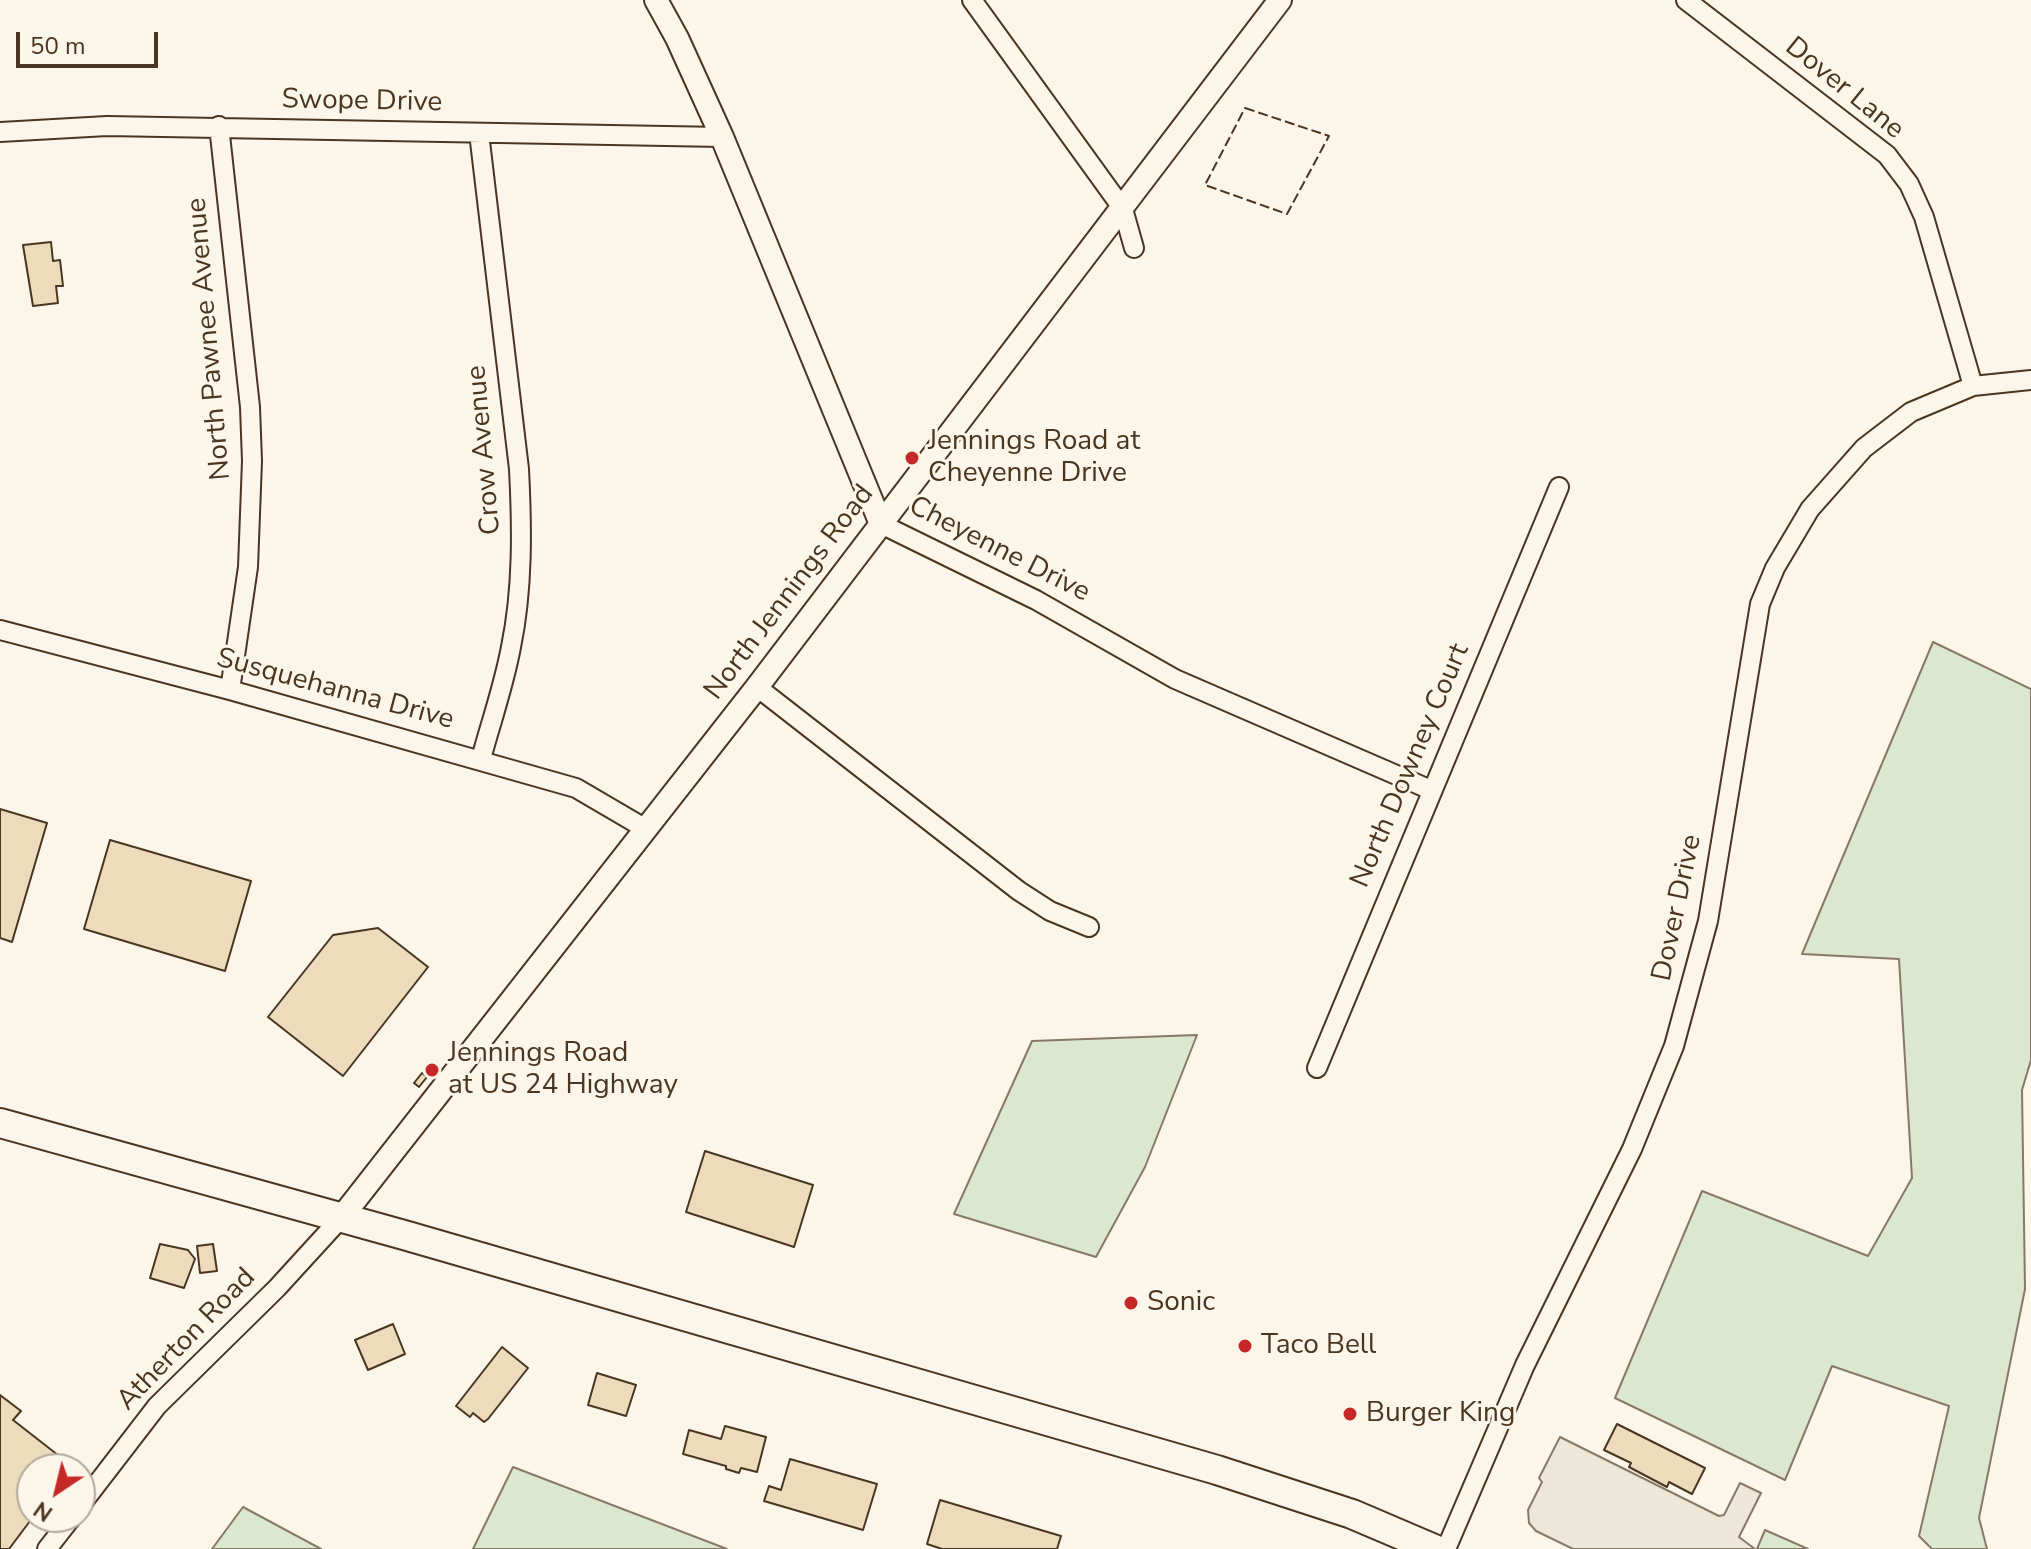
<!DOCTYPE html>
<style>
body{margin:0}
#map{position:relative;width:2031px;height:1549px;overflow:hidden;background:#fbf6e9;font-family:"Nunito Sans",sans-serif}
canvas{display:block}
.north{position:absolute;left:16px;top:1453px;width:80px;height:80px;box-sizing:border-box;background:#fbf6e9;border:2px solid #b4a999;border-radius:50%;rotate:215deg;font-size:22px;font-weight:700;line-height:32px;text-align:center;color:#4a3520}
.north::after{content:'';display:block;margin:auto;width:28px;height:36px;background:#c62828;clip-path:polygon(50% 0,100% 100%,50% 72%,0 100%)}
.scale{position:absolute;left:16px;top:32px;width:142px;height:36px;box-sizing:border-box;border:4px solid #4a3520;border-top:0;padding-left:10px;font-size:24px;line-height:28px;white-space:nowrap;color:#4a3520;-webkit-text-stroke:6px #fbf6e9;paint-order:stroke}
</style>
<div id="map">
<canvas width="2031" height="1549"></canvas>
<div class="north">N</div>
<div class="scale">50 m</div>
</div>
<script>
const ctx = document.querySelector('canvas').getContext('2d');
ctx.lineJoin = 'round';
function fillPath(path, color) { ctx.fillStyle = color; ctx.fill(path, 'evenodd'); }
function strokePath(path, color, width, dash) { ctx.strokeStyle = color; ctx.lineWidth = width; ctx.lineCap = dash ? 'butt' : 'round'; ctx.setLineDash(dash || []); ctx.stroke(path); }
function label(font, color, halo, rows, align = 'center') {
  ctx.font = font + ' "Nunito Sans",sans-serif'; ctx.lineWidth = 6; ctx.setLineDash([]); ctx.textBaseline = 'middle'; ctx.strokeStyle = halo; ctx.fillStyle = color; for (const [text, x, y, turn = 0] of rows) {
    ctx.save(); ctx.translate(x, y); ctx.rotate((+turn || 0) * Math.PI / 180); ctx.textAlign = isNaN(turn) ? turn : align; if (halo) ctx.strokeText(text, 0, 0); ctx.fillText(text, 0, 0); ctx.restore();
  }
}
const green = new Path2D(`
 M 1933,642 L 2031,689 L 2031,1060 L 2022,1090 L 2025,1289 L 1979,1518 L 1987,1549 L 1932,1549 L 1919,1536 L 1949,1406 L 1832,1366 L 1785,1480 L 1615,1398 L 1702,1191 L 1868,1256 L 1912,1178 L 1899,959 L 1802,954 Z
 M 1197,1035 L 1145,1167 L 1096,1257 L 954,1214 L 1032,1041 Z
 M 513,1467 L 727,1549 L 473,1549 Z
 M 243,1507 L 321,1549 L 212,1549 Z
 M 1765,1530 L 1808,1549 L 1757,1549 Z`);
fillPath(green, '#dce7d0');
strokePath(green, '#887966', 2);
const parking = new Path2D(`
 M 1560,1437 L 1719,1516 L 1724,1515 L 1740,1483 L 1761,1493 L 1739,1537 L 1755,1549 L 1573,1549 L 1536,1531 L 1529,1523 L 1528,1510 L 1542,1482 L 1539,1478 Z`);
fillPath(parking, '#ede7d9');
strokePath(parking, '#887966', 2);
const building = new Path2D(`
 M 51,242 L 53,261 L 60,260 L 63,286 L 56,286 L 58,303 L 33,306 L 23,245 Z
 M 0,809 L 47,823 L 12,942 L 0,938 Z
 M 110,840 L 251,881 L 225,971 L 84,929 Z
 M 378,928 L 428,967 L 343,1076 L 268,1017 L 333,935 Z
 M 422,1073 L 427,1077 L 419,1087 L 414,1083 Z
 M 705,1151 L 813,1185 L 794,1247 L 686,1212 Z
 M 160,1244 L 188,1250 L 195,1259 L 184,1288 L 150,1278 Z
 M 213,1244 L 217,1271 L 200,1273 L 197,1246 Z
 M 393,1324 L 405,1354 L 368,1370 L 355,1340 Z
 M 502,1347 L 528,1368 L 488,1419 L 484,1422 L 473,1413 L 470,1417 L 456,1406 Z
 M 597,1373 L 636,1385 L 626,1416 L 588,1405 Z
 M 0,1395 L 21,1411 L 13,1420 L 72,1466 L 69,1469 L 32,1469 L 33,1517 L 9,1549 L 0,1549 Z
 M 1617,1424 L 1705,1468 L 1692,1494 L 1669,1482 L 1667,1487 L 1629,1467 L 1631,1463 L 1604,1450 Z
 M 725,1426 L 766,1437 L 757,1472 L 741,1468 L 739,1473 L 726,1469 L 726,1466 L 683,1454 L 689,1430 L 721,1439 Z
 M 790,1459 L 877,1484 L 863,1530 L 764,1501 L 769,1486 L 781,1490 Z
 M 940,1500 L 1061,1536 L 1057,1549 L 942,1549 L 927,1544 Z`);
fillPath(building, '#ecdcbc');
strokePath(building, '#4a3520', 2);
const minor = new Path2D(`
 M 972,0 L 1123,209 L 1134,248
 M 1686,0 L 1887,155 L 1909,184 L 1924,217 L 1973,386
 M 219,126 L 250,407 L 252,461 L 248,567 L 230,690
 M 0,132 L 107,126 L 722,137
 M 479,133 L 519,469 C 522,528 523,589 511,647 C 504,685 491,722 481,759
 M 881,524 L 1036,600 L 1175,679 L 1431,790
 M 0,630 L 230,690 L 576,788 L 646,829
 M 757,687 L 1019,891 L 1050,911 L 1089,927
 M 1317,1068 L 1559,487
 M 80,1506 L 157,1406 L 277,1288 L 341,1218
 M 47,1549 L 72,1517
 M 1446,1549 L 1525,1365 L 1632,1149 L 1674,1046 L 1708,921 L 1760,604 L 1775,568 L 1810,509 L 1864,448 L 1911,412 L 1973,386 L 2031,380`);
const tertiary = new Path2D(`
 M 656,0 L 677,38 L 722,137 L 881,524
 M 341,1218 L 757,687 L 1280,0`);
const trunk = new Path2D(`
 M 0,1123 L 404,1235 L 1217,1470 L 1352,1514 L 1434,1549`);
strokePath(minor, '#4a3520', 22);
strokePath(tertiary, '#4a3520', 26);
strokePath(trunk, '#4a3520', 32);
strokePath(minor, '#fbf6e9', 18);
strokePath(tertiary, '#fbf6e9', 22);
strokePath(trunk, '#fbf6e9', 28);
strokePath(new Path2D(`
 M 1245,108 L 1329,136 L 1287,214 L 1205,185 Z`), '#4a3520', 2, [10, 4]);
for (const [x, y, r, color] of [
 [912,458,8,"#c62828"],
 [432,1070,8,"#c62828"],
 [1131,1303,8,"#c62828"],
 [1245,1346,8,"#c62828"],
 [1350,1414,8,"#c62828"]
]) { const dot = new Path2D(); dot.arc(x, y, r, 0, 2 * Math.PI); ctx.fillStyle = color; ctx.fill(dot); strokePath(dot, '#fbf6e9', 3); }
label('28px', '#4a3520', '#fbf6e9', [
 ["Dover Lane",1844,89,39],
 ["Swope Drive",362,102,1],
 ["North Pawnee Avenue",210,339,-95],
 ["Crow Avenue",485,450,-95],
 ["Cheyenne Drive",999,550,27],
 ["North Jennings Road",790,593,-53],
 ["Susquehanna Drive",335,690,15],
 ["North Downey Court",1411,766,-67],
 ["Dover Drive",1678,908,-78],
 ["Atherton Road",187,1340,-46]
]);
label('28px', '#4a3520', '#fbf6e9', [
 ["Jennings Road at",928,442],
 ["Cheyenne Drive",928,474],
 ["Jennings Road",448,1054],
 ["at US 24 Highway",448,1086],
 ["Sonic",1147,1303],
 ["Taco Bell",1261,1346],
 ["Burger King",1366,1414]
], 'left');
</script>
